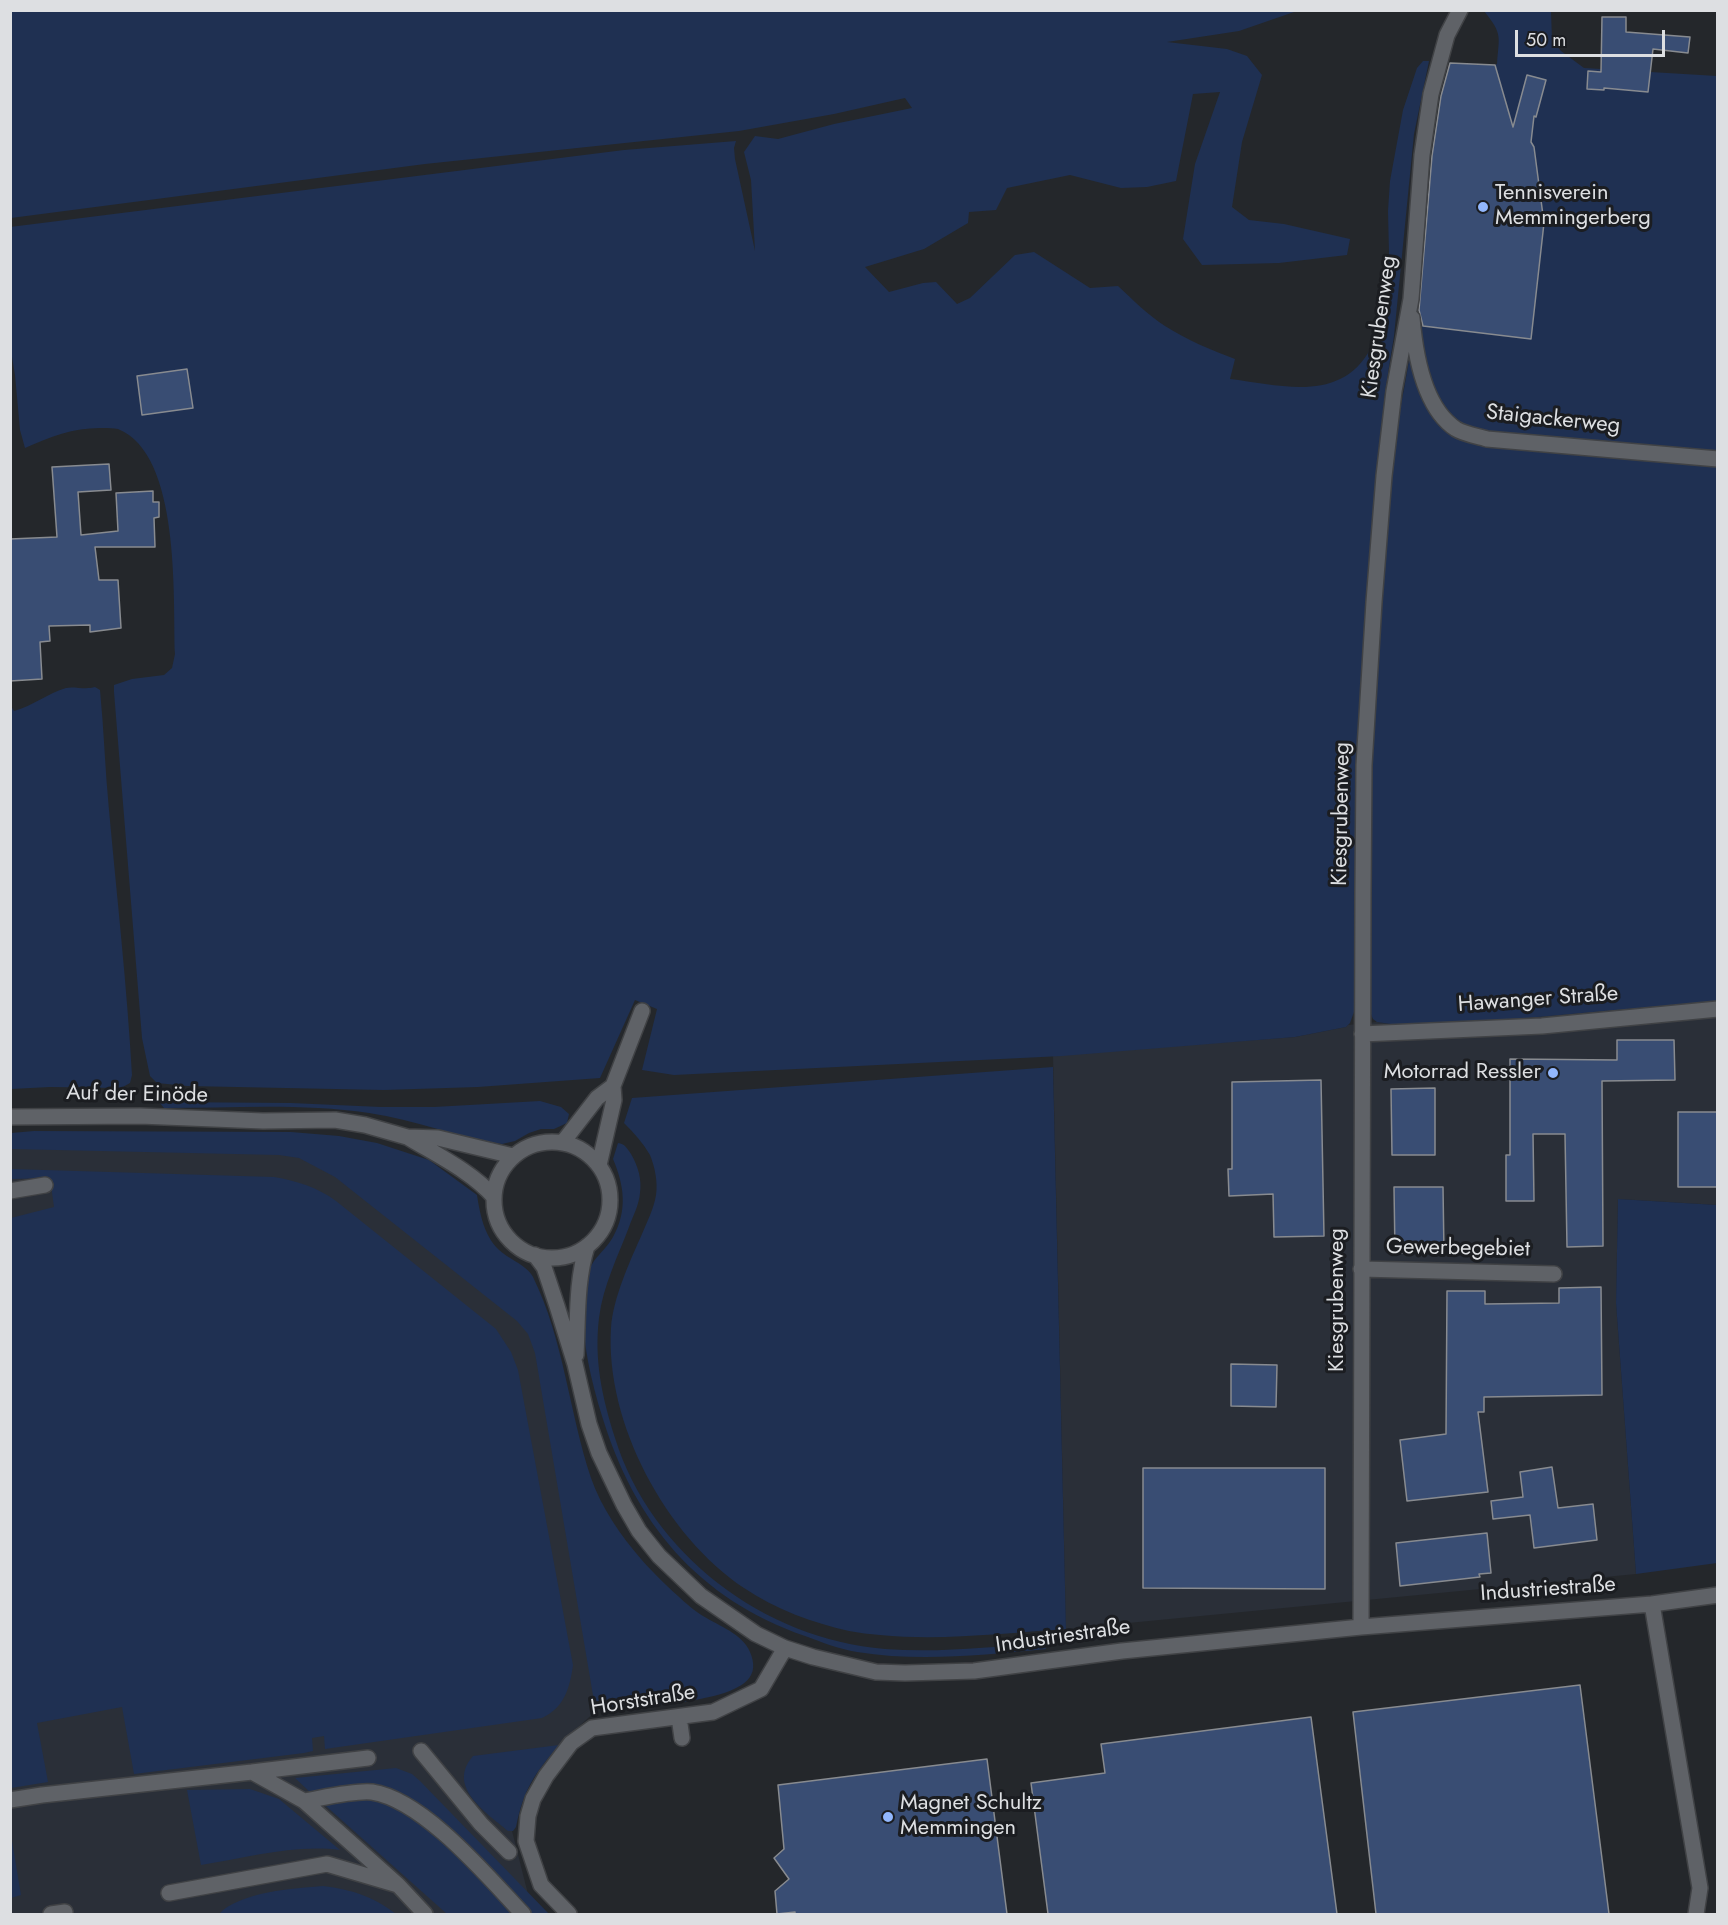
<!DOCTYPE html>
<meta charset="utf-8">
<style>
body{margin:0}
#map{position:relative;width:1728px;height:1925px;overflow:hidden;background:#24272b;font-family:Jost,sans-serif}
canvas{display:block}
.frame{position:absolute;inset:0;border:12px solid #dddfe2;pointer-events:none}
.scale{position:absolute;left:1515px;top:30px;width:150px;height:27px;box-sizing:border-box;border:3px solid #dddfe2;border-top:0;padding-left:8px;font-size:18px;line-height:21px;white-space:nowrap;color:#dddfe2;-webkit-text-stroke:4px #1b1d21;paint-order:stroke}
</style>
<div id="map">
<canvas width="1728" height="1925"></canvas>
<div class="frame"></div>
<div class="scale">50 m</div>
</div>
<script>
const ctx = document.querySelector('canvas').getContext('2d');
ctx.lineJoin = 'round';
function fillPath(path, color) { ctx.fillStyle = color; ctx.fill(path, 'evenodd'); }
function strokePath(path, color, width, dash) { ctx.strokeStyle = color; ctx.lineWidth = width; ctx.lineCap = dash ? 'butt' : 'round'; ctx.setLineDash(dash || []); ctx.stroke(path); }
function label(font, color, halo, rows, align = 'center') {
  ctx.font = font + ' Jost,sans-serif'; ctx.lineWidth = 6; ctx.setLineDash([]); ctx.textBaseline = 'middle'; ctx.strokeStyle = halo; ctx.fillStyle = color; for (const [text, x, y, turn = 0] of rows) {
    ctx.save(); ctx.translate(x, y); ctx.rotate((+turn || 0) * Math.PI / 180); ctx.textAlign = isNaN(turn) ? turn : align; if (halo) ctx.strokeText(text, 0, 0); ctx.fillText(text, 0, 0); ctx.restore();
  }
}
fillPath(new Path2D(`
 M 1682,1004 L 1683,1018 L 1717,1017 L 1717,1205 L 1618,1199 L 1616,1303 L 1636,1574 L 1066,1629 L 1053,1055 L 1295,1037 L 1346,1027 L 1348,1025 L 1377,1022 L 1397,1025 L 1461,1022 Z
 M 11,1145 L 281,1152 L 319,1164 L 522,1319 L 536,1338 L 601,1706 L 544,1759 L 528,1780 L 511,1827 L 530,1902 L 541,1914 L 11,1914 Z`), '#2a2f38');
fillPath(new Path2D(`
 M 11,11 L 1297,11 L 1239,31 L 1167,42 L 1227,49 L 1247,56 L 1262,75 L 1242,142 L 1232,207 L 1249,220 L 1284,224 L 1350,239 L 1347,255 L 1279,263 L 1202,265 L 1183,239 L 1195,164 L 1220,92 L 1193,94 L 1176,181 L 1147,187 L 1121,188 L 1070,175 L 1007,188 L 996,210 L 969,212 L 968,223 L 924,249 L 865,267 L 889,292 L 923,283 L 936,282 L 957,304 L 970,298 L 1015,255 L 1034,252 L 1090,288 L 1118,286 C 1133,300 1148,315 1165,326 C 1187,340 1211,350 1235,359 L 1230,379 C 1281,385 1341,404 1371,348 L 1377,352 L 1387,300 L 1389,252 L 1388,211 L 1390,181 L 1403,110 L 1417,68 L 1423,61 L 1429,61 L 1414,134 L 1394,336 L 1385,392 L 1370,549 L 1357,802 L 1354,1012 L 1350,1023 L 1346,1027 L 1295,1037 L 1062,1056 L 674,1075 L 642,1070 L 657,1009 L 635,1000 L 600,1078 L 478,1087 L 384,1090 L 187,1086 L 157,1083 L 150,1076 L 142,1038 L 114,692 L 114,685 L 132,679 L 164,675 L 172,668 L 175,654 C 173,598 181,454 118,429 C 114,428 108,428 104,428 C 76,427 51,436 25,448 L 20,430 L 15,375 L 11,351 L 10,227 L 624,150 L 736,141 L 734,148 L 735,159 L 755,251 L 751,180 L 744,152 L 755,136 L 778,139 L 834,124 L 912,108 L 905,98 L 834,114 L 739,131 L 425,164 L 11,218 Z
 M 1484,11 L 1551,11 L 1552,40 L 1561,51 L 1584,68 L 1717,76 L 1717,453 L 1478,432 C 1471,429 1462,426 1456,422 C 1430,403 1424,356 1419,326 L 1531,338 L 1544,224 L 1501,142 L 1495,100 L 1495,65 L 1497,64 C 1499,35 1503,35 1484,11 Z
 M 1410,355 C 1419,383 1422,405 1442,427 L 1717,464 L 1717,1001 L 1525,1018 L 1397,1025 L 1377,1022 L 1373,1019 L 1369,1010 C 1370,832 1371,654 1390,476 C 1395,435 1403,396 1410,355 Z
 M 95,687 L 100,690 C 104,730 105,770 109,810 C 117,898 127,986 132,1075 L 130,1083 L 121,1088 L 50,1087 L 11,1089 L 11,706 L 14,711 C 33,706 48,693 66,688 C 74,686 85,690 95,687 Z
 M 1053,1067 L 1066,1629 C 1004,1633 942,1641 880,1635 C 870,1634 859,1633 849,1631 C 813,1623 775,1609 744,1588 C 666,1536 605,1423 611,1328 C 613,1298 630,1261 642,1234 C 647,1222 654,1208 656,1195 C 658,1183 655,1167 650,1155 C 643,1143 634,1133 624,1123 L 632,1098 Z
 M 540,1101 L 561,1107 L 569,1114 L 567,1123 L 554,1129 L 541,1129 L 529,1133 L 515,1141 L 502,1144 C 457,1137 415,1120 369,1113 C 302,1103 232,1108 164,1108 L 159,1102 L 291,1103 L 381,1107 L 434,1107 Z
 M 34,1131 L 291,1132 L 339,1136 L 377,1143 L 429,1160 L 477,1195 C 480,1214 484,1235 498,1249 C 508,1259 527,1265 533,1277 C 564,1340 569,1412 591,1478 C 601,1507 621,1536 641,1559 C 654,1574 682,1601 697,1612 C 712,1623 735,1630 746,1645 C 752,1653 756,1667 751,1675 C 737,1705 626,1707 595,1707 L 535,1353 L 528,1334 L 517,1321 L 335,1177 L 299,1158 L 279,1155 L 11,1149 L 11,1133 Z
 M 618,1143 C 625,1144 627,1148 631,1154 C 638,1166 642,1179 640,1193 C 639,1205 633,1216 629,1227 C 618,1256 603,1286 599,1318 C 594,1360 602,1397 615,1438 C 651,1554 764,1639 885,1649 C 938,1653 991,1647 1043,1643 L 1046,1649 C 983,1655 919,1662 857,1652 C 839,1649 821,1642 805,1636 C 698,1599 634,1522 602,1416 C 591,1381 582,1342 583,1305 C 584,1292 586,1272 594,1261 C 600,1253 608,1246 613,1237 C 628,1210 624,1185 613,1159 Z
 M 11,1169 L 274,1177 C 297,1181 317,1187 336,1201 L 496,1329 L 511,1352 L 518,1370 L 573,1665 C 570,1688 564,1708 542,1718 L 325,1749 L 324,1736 L 312,1738 L 313,1751 L 304,1753 L 134,1774 L 122,1707 L 37,1723 L 48,1782 L 11,1788 L 11,1218 L 54,1207 L 50,1178 L 11,1179 Z
 M 1618,1199 L 1717,1205 L 1717,1563 L 1636,1574 L 1616,1303 Z
 M 559,1745 C 534,1775 524,1788 516,1827 L 513,1831 L 508,1831 C 486,1812 446,1787 473,1756 Z
 M 396,1768 L 412,1774 L 420,1781 L 549,1914 L 530,1914 L 395,1792 C 368,1780 339,1789 311,1793 L 295,1778 Z
 M 250,1789 L 279,1799 L 340,1850 C 294,1844 246,1858 201,1865 L 187,1790 Z
 M 357,1798 C 421,1801 474,1871 516,1914 L 447,1914 L 326,1806 L 335,1802 Z
 M 11,1835 L 21,1895 L 11,1898 L 10,1898 Z
 M 323,1886 C 353,1890 372,1896 396,1914 L 219,1914 C 239,1892 295,1888 323,1886 Z`), '#1f3052');
const building = new Path2D(`
 M 1602,17 L 1626,17 L 1626,32 L 1690,37 L 1688,53 L 1653,49 L 1648,92 L 1604,88 L 1604,90 L 1587,89 L 1588,71 L 1601,72 Z
 M 1450,63 L 1495,65 L 1513,127 L 1527,75 L 1546,80 L 1536,117 L 1534,116 L 1531,142 L 1534,147 L 1544,223 L 1531,339 L 1423,326 L 1419,310 L 1432,156 L 1441,96 Z
 M 187,369 L 193,408 L 142,415 L 137,376 Z
 M 109,464 L 111,490 L 78,492 L 81,535 L 118,531 L 116,493 L 153,491 L 153,502 L 159,502 L 159,517 L 154,518 L 155,547 L 95,547 L 99,580 L 118,580 L 121,628 L 90,632 L 90,625 L 49,626 L 50,641 L 40,642 L 42,679 L 10,681 L 10,539 L 57,537 L 52,467 Z
 M 1617,1040 L 1674,1040 L 1675,1080 L 1602,1081 L 1603,1246 L 1567,1247 L 1565,1134 L 1533,1134 L 1534,1201 L 1506,1201 L 1506,1155 L 1510,1155 L 1510,1059 L 1617,1060 Z
 M 1321,1080 L 1324,1236 L 1274,1237 L 1273,1194 L 1229,1196 L 1228,1169 L 1232,1169 L 1232,1082 Z
 M 1435,1088 L 1435,1155 L 1392,1155 L 1391,1089 Z
 M 1678,1112 L 1718,1112 L 1718,1187 L 1678,1187 Z
 M 1394,1187 L 1443,1187 L 1444,1253 L 1395,1253 Z
 M 1601,1287 L 1602,1395 L 1484,1397 L 1484,1412 L 1478,1412 L 1488,1492 L 1407,1501 L 1400,1440 L 1446,1434 L 1447,1291 L 1485,1291 L 1485,1304 L 1559,1303 L 1559,1288 Z
 M 1231,1364 L 1277,1365 L 1276,1407 L 1231,1406 Z
 M 1552,1467 L 1558,1508 L 1593,1504 L 1597,1540 L 1534,1548 L 1530,1515 L 1493,1519 L 1491,1501 L 1523,1497 L 1520,1472 Z
 M 1143,1468 L 1325,1468 L 1325,1589 L 1143,1588 Z
 M 1487,1533 L 1491,1573 L 1479,1574 L 1480,1577 L 1400,1586 L 1396,1543 Z
 M 1580,1685 L 1609,1914 L 1376,1914 L 1353,1712 Z
 M 1311,1717 L 1337,1914 L 1048,1914 L 1031,1783 L 1105,1773 L 1101,1744 Z
 M 987,1759 L 1007,1914 L 795,1914 L 795,1912 L 777,1914 L 775,1891 L 789,1879 L 774,1858 L 784,1849 L 778,1785 Z`);
fillPath(building, '#394d73');
strokePath(building, '#888b90', 1.5);
const minor = new Path2D(`
 M 1412,318 C 1415,353 1424,408 1456,429 C 1464,434 1477,436 1487,439 L 1718,459
 M 1362,1034 L 1542,1026 L 1718,1009
 M 10,1117 L 140,1116 L 263,1121 L 335,1120 L 365,1125 L 407,1137 L 438,1138 L 513,1156
 M 409,1138 C 437,1155 472,1172 494,1197
 M 563,1142 L 597,1098 L 613,1086
 M494 1200a58 58 0 1 1 116 0a58 58 0 1 1-116 0Z
 M 599,1165 L 614,1100 L 613,1086 L 642,1011
 M 10,1191 L 45,1185
 M 535,1255 L 544,1267 L 557,1306 L 575,1364 L 589,1424 L 599,1453 L 624,1505 L 639,1531 L 659,1556 L 701,1596 L 756,1634 L 785,1648 L 813,1657 L 876,1672 L 905,1673 L 974,1671 L 1122,1651 L 1361,1627 L 1652,1604 L 1718,1595
 M 1361,1269 L 1554,1274
 M 576,1355 C 578,1317 576,1282 587,1246
 M 1652,1604 L 1700,1888 L 1696,1914
 M 1361,1627 L 1363,891 L 1364,765 L 1374,602 L 1384,476 L 1394,391 L 1411,299 L 1422,155 L 1431,94 L 1447,35 L 1460,10
 M 679,1717 L 682,1738
 M 421,1751 L 481,1824 L 509,1852
 M 252,1772 L 368,1758
 M 10,1800 L 42,1795 L 252,1772 L 304,1801 L 398,1885
 M 304,1801 C 322,1798 355,1790 372,1792 C 424,1800 488,1877 523,1914
 M 169,1893 L 327,1864 L 398,1885 L 425,1914
 M 51,1914 L 65,1912
 M 569,1914 L 541,1885 L 526,1841 L 528,1816 L 533,1799 L 546,1776 L 571,1743 L 592,1728 L 713,1712 L 761,1689 L 785,1648`);
strokePath(minor, '#404245', 18);
strokePath(minor, '#5f6267', 15);
for (const [x, y, r, color] of [
 [1483,207,6,"#92b7fd"],
 [1553,1073,6,"#92b7fd"],
 [888,1817,6,"#92b7fd"]
]) { const dot = new Path2D(); dot.arc(x, y, r, 0, 2 * Math.PI); ctx.fillStyle = color; ctx.fill(dot); strokePath(dot, '#1b1d21', 2); }
label('22px', '#dddfe2', '#1b1d21', [
 ["Tennisverein",1495,194],
 ["Memmingerberg",1495,219],
 ["Motorrad Ressler",1541,1073,"right"],
 ["Magnet Schultz",900,1804],
 ["Memmingen",900,1829]
], 'left');
label('22px', '#dddfe2', '#1b1d21', [
 ["Kiesgrubenweg",1380,327,-82],
 ["Staigackerweg",1553,420,6],
 ["Kiesgrubenweg",1342,814,-89],
 ["Hawanger Straße",1538,1000,-4],
 ["Auf der Einöde",137,1095,1],
 ["Gewerbegebiet",1458,1249,1],
 ["Kiesgrubenweg",1338,1300,-90],
 ["Industriestraße",1548,1590,-4],
 ["Industriestraße",1063,1637,-8],
 ["Horststraße",643,1701,-9]
]);
</script>
